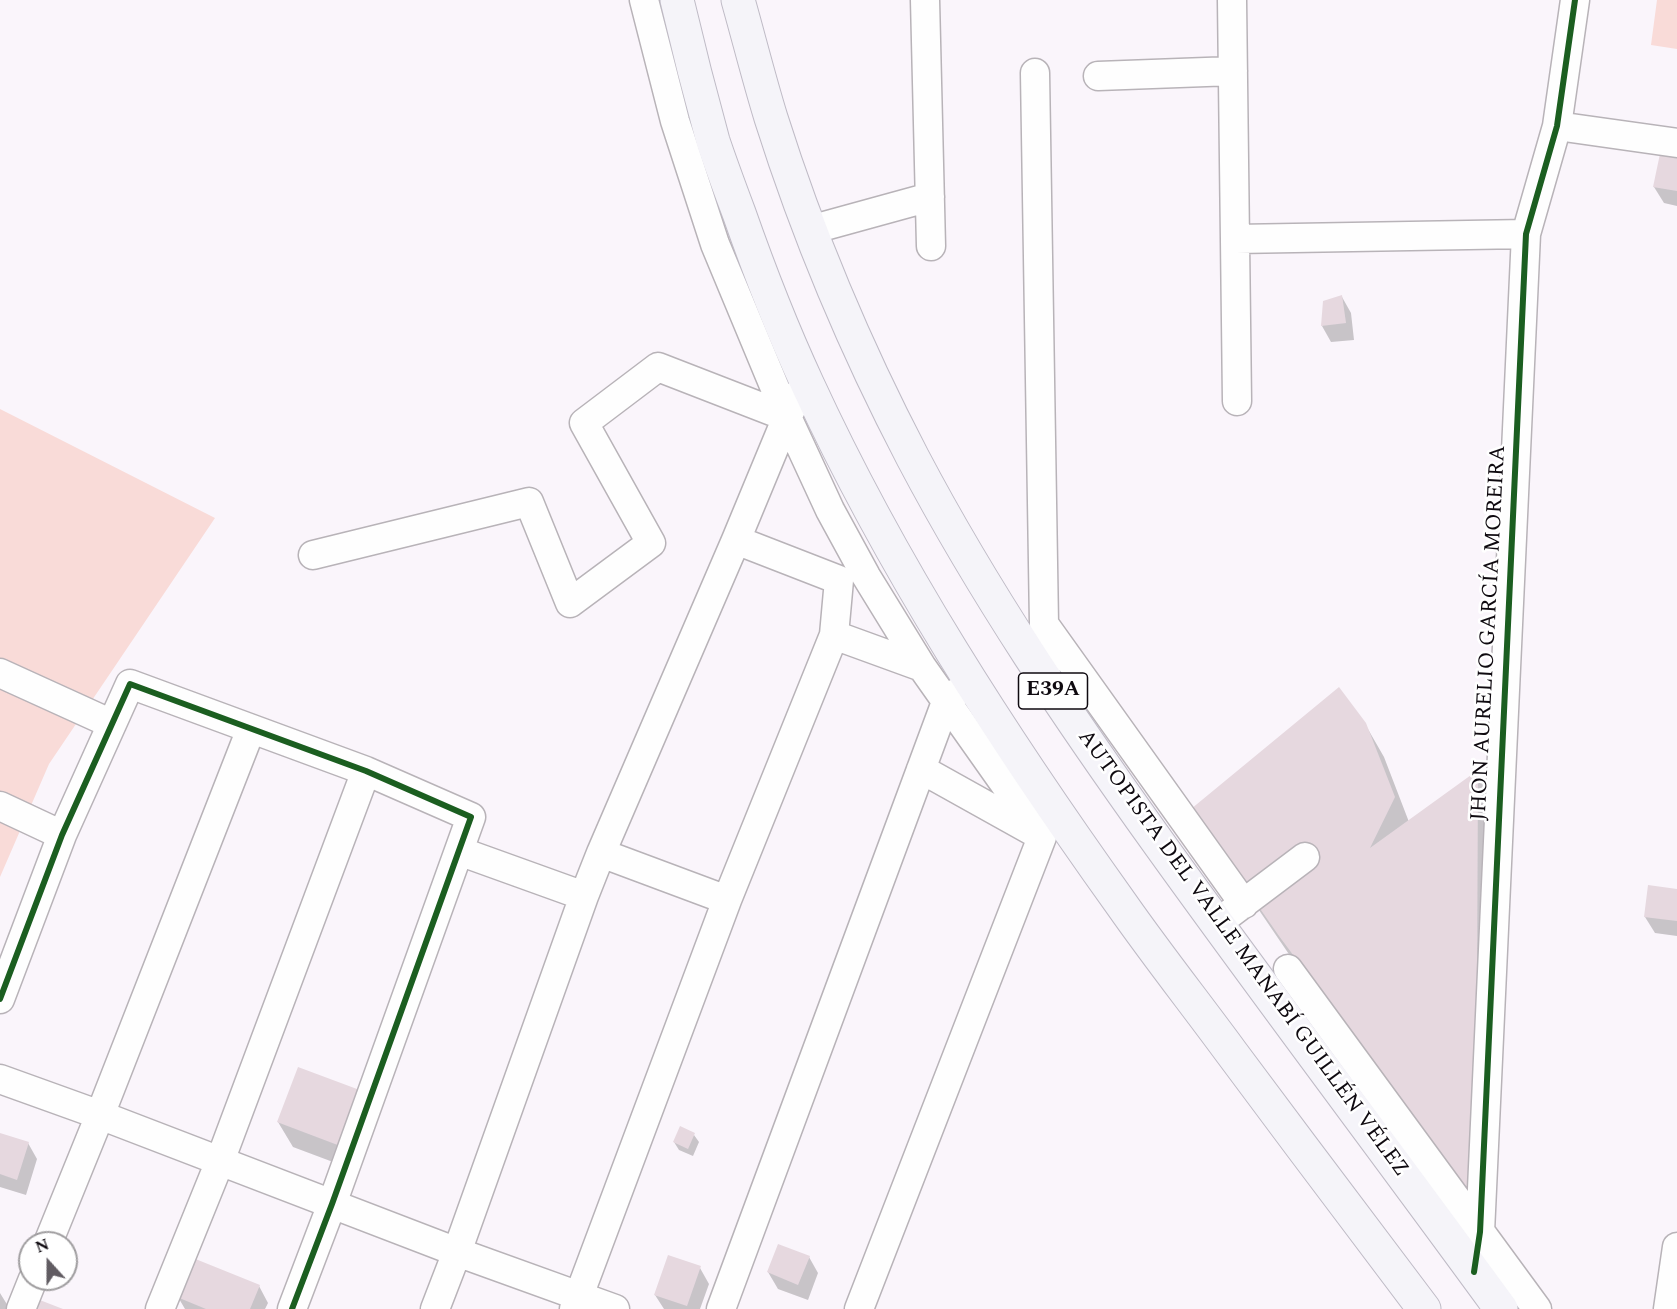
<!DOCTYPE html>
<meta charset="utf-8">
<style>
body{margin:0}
#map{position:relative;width:1677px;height:1309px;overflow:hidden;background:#faf5fb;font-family:Spectral,serif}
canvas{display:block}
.north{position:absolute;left:18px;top:1231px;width:60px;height:60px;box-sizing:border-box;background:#fff;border:2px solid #9f9d9f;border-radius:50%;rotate:339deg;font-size:16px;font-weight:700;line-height:24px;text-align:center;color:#0f0a10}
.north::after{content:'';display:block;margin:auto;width:21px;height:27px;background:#615c62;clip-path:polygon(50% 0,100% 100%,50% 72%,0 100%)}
</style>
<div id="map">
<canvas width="1677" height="1309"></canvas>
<div class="north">N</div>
</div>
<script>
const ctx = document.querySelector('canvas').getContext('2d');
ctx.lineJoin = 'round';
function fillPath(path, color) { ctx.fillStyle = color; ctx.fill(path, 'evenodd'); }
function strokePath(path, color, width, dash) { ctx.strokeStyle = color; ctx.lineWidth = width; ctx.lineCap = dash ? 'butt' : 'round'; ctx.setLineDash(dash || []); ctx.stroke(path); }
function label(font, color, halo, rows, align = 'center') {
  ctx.font = font + ' Spectral,serif'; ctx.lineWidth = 5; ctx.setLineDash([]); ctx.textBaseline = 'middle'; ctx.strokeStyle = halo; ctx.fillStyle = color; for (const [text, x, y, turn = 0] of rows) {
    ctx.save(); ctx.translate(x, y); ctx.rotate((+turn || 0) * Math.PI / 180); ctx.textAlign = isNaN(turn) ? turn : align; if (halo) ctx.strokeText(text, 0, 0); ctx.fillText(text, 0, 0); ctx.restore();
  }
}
fillPath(new Path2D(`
 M 1657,0 L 1677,0 L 1677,49 L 1651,45 Z
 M 0,409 L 215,518 L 49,764 L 0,877 Z`), '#f9dbd8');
fillPath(new Path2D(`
 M 1677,153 L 1677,206 L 1664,203 L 1654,187 Z
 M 1342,297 L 1351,313 L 1354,340 L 1331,342 L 1322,326 Z
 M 1365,724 L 1384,757 L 1409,822 L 1477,772 L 1495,804 L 1494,1230 L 1299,969 L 1212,841 Z
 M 1677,890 L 1677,936 L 1655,933 L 1645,917 Z
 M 299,1069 L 357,1171 L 293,1147 L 278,1122 Z
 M 0,1135 L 28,1143 L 37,1159 L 26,1195 L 0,1187 Z
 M 694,1135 L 699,1142 L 693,1156 L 679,1150 L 674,1142 Z
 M 809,1257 L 818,1273 L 808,1300 L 778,1289 L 768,1272 Z
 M 700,1268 L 709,1284 L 700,1309 L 664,1309 L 655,1295 Z
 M 259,1286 L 268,1303 L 265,1309 L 185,1309 L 178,1297 Z
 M 0,1293 L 8,1306 L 7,1309 L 0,1309 Z`), '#0003');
fillPath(new Path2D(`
 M 1661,149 L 1677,152 L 1677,191 L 1653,187 Z
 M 1342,295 L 1346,323 L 1321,326 L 1323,301 Z
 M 1339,687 L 1366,723 L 1395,797 L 1370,848 L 1478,770 L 1476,1201 L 1279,936 L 1191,809 Z
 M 1648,885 L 1677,889 L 1677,921 L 1644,917 Z
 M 298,1067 L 365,1092 L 343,1147 L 277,1122 Z
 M 680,1126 L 695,1133 L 688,1149 L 673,1142 Z
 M 0,1133 L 29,1142 L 17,1180 L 0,1174 Z
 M 778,1244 L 810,1256 L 798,1285 L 767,1272 Z
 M 668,1255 L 701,1266 L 687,1306 L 654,1295 Z
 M 193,1258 L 260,1285 L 250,1309 L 206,1309 L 177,1297 Z
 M 32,1297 L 63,1309 L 28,1309 Z`), '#e6d8df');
const minor = new Path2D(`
 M 644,0 L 675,121 L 715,244 L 787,417 L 830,510 L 866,576 L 922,667
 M 925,0 L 931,246
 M 1232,0 L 1237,401
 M 1035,73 L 1044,624 L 1046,681
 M 1098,76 L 1233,71
 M 1557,126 L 1677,143
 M 810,230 L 930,197
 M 1236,239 L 1526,234
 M 313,555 L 529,502 L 570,603 L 651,543 L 584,423 L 658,367 L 787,417
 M 1044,624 L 1244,904
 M 834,635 L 922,667 L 1042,837 L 859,1309
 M 0,673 L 112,724
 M 921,769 L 1034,832
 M 0,806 L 62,835
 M 459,851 L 584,896
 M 601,853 L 727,900
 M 1228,915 L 1305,857
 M 1288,969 L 1537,1309
 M 0,999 L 62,835 L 130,684 L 366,771 L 471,817 L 332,1204 L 292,1309
 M 0,1079 L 100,1115 L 457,1252 L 615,1309
 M 48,1243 L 100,1115 L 251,729
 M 1474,1272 L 1480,1232 L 1526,234 L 1557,126 L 1575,0
 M 21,1309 L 33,1279
 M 160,1309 L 220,1161 L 366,771
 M 435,1309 L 457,1252 L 584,896 L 601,853 L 736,540 L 787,417 L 806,381
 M 574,1309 L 727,900 L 834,635 L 839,580 L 736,540
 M 721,1309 L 946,702 L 956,693
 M 1668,1309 L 1677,1247`);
const major = new Path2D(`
 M 677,0 C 688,47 700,94 713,141 C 721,165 730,189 739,213 C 759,270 781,327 807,383 C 892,568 1004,740 1122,905 C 1157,955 1195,1003 1231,1052 C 1295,1138 1359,1223 1424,1309
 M 738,0 C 749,39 759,79 771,118 C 808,235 856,349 913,458 C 984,593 1071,721 1160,845 C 1272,1001 1388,1154 1501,1309`);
strokePath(minor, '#b8b3b8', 31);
strokePath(major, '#bfbbc6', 35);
strokePath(minor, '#fefefe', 28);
strokePath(major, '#f5f4f9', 33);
strokePath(new Path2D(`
 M 0,999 L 62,835 L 130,684 L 366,771 L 471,817 L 332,1204 L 292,1309
 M 1474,1272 L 1480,1232 L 1526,234 L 1557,126 L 1575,0`), '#1b5e20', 6);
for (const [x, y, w] of [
 [1053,691,69]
]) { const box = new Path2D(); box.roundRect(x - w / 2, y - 18, w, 36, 4.5); ctx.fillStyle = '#fff'; ctx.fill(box); strokePath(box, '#0f0a10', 1.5); }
label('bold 21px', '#0f0a10', null, [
 ["E39A",1053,691]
]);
label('22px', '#0f0a10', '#fff', [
 ["JHON AURELIO GARCÍA MOREIRA",1490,633,-87],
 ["AUTOPISTA DEL VALLE MANABÍ GUILLÉN VÉLEZ",1242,954,54]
]);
</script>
